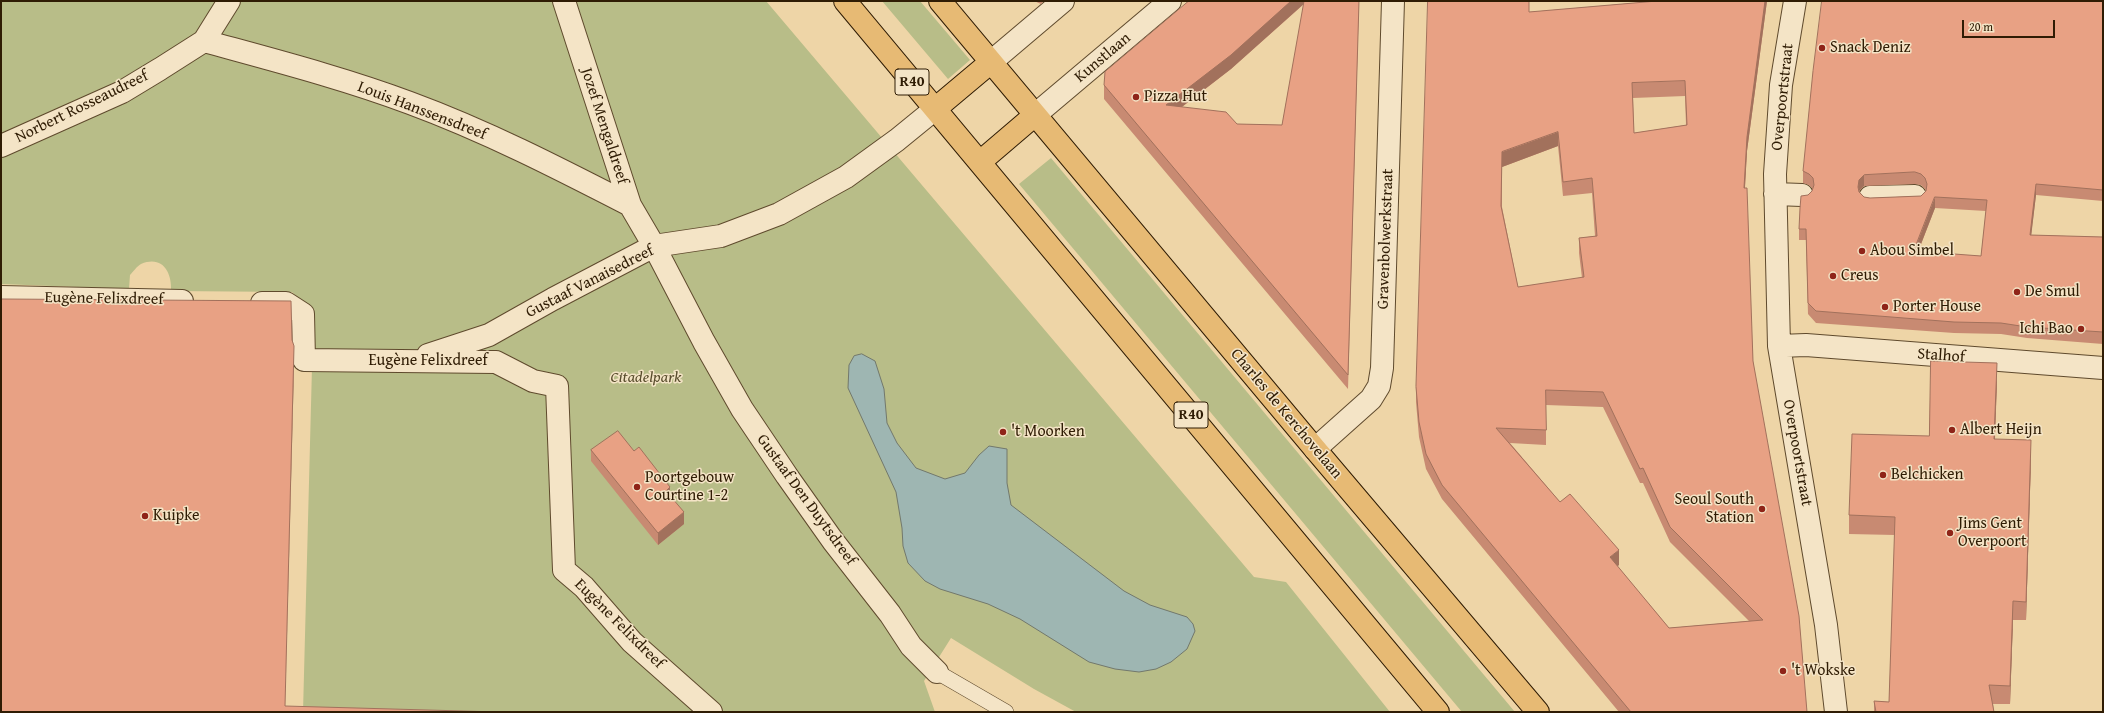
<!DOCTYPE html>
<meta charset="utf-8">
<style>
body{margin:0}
#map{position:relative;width:2104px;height:713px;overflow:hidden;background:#eed5a7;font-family:"Gentium Book Plus",serif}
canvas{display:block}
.frame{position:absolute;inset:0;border:2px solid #2f1c04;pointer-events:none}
.scale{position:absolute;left:1962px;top:20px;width:93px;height:18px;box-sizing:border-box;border:2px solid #2f1c04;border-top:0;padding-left:5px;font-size:12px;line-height:14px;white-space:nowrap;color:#2f1c04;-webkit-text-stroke:3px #f4e4c6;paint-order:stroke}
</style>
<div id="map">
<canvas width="2104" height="713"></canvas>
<div class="frame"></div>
<div class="scale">20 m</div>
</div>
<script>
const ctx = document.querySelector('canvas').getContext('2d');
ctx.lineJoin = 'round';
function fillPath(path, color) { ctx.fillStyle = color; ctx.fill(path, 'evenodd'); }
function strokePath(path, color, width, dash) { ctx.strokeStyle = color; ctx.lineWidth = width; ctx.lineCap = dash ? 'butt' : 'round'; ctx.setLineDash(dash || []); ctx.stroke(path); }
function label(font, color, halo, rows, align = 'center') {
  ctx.font = font + ' "Gentium Book Plus",serif'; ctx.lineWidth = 3; ctx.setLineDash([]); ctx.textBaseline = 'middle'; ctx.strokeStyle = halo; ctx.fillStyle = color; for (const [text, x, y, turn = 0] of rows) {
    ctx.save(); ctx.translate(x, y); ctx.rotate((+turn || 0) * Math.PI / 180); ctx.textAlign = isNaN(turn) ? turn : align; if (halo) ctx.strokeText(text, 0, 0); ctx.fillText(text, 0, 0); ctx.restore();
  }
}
fillPath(new Path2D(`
 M 1,1 L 766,1 L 1254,577 L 1286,582 L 1390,712 L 1076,712 L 1034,689 L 951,638 L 924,681 L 935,712 L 303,712 L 312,367 L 312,311 L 292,292 L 171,291 C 172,273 163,255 141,264 C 137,266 133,272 130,275 L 129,289 L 1,284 Z
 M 882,1 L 920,1 L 970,60 L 948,79 Z
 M 1051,158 L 1515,712 L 1462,712 L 1019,184 Z`), '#b8bd88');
const water = new Path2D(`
 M 862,354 L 875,361 L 884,389 L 887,423 L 897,443 L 916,468 L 945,479 L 965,473 L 979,455 L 989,446 L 1007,449 L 1007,483 L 1011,505 L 1124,591 L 1150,605 L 1187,617 L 1193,624 L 1195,631 L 1187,649 L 1171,662 L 1156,669 L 1139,672 L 1115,669 L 1089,662 L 1020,619 L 988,604 L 940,589 L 925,581 L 908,563 L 903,546 L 902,528 L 896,492 L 848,388 L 849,365 L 854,356 Z`);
fillPath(water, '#9eb6b2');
strokePath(water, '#72786c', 1);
const lane = new Path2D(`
 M 937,672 L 1006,712`);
const street = new Path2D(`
 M 564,1 L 630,205 L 654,246 L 704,342 L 742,409 L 787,476 L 833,541 L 890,614 L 911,646 L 937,672
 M 1795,1 L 1781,85 L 1775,174 L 1779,346 L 1826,625 L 1836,712
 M 204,41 C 273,60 343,78 410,103 C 486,131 558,168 630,205
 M 991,62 L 1063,1
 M 1035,115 L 1170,1
 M 1,146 L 122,92 L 160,69 L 204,41 L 229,1
 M 1775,194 L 1802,195
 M 1870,197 L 1915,196
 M 1,297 L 182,301
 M 262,303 L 286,303 L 303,314 L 304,360 L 496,362 L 533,381 L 557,386 L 564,570 L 584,587 L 632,642 L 711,712
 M 1779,346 L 1806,345 L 2103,368
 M 428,355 L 489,335 L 553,299 L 654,246 L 721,236 L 779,214 L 846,177 L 897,140 L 935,109
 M 1315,449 L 1371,399 L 1379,386 L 1382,368 L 1393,1`);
const primary = new Path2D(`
 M 845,1 L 1438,712
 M 940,1 L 1315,449 L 1538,712
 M 935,109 L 991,62
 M 980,162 L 1035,115`);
strokePath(lane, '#5f4a2d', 16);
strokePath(street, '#5f4a2d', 24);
strokePath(primary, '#2f1c04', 24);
strokePath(lane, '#f4e4c6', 15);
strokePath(street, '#f4e4c6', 22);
strokePath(primary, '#e7ba74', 22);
fillPath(new Path2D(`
 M 1034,1 L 1044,1 L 1041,4 Z
 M 1189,1 L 1359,1 L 1348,389 L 1104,99 L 1104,85 ZM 1304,4 L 1282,125 L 1237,124 L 1182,107 L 1231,69 Z
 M 1657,1 L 1767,1 L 1747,151 L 1745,188 L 1753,361 L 1807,712 L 1619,712 L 1442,499 L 1426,469 L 1419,437 L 1416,402 L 1416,387 L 1529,12 ZM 1685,96 L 1686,125 L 1634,133 L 1633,98 ZM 1558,146 L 1563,196 L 1592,193 L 1595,236 L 1579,238 L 1579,253 L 1582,278 L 1518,287 L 1502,207 L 1502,167 ZM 1546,405 L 1603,407 L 1640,483 L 1643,483 L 1670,542 L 1749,621 L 1669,628 L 1617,566 L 1619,565 L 1560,502 L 1510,443 L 1546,445 Z
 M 2103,1 L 2103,201 L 2036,195 L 2031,235 L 2103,237 L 2103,344 L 2027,338 L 2001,334 L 1954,333 L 1816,323 L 1808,314 L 1806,240 L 1799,240 L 1799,229 L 1808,195 L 1812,191 L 1813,189 L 1809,185 L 1803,183 L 1803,171 ZM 1915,184 L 1921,185 L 1925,189 L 1926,191 L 1921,196 L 1870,198 L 1864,197 L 1859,191 L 1864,186 ZM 1935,208 L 1986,211 L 1981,256 L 1918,252 Z
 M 1997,381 L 1995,439 L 2031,459 L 2026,620 L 2013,620 L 2010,704 L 1993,704 L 1994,712 L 1874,712 L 1874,701 L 1889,702 L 1895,535 L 1849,534 L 1849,515 L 1929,436 Z
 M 591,450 L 670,496 L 684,524 L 658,545 L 591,461 Z`), '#c88a72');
fillPath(new Path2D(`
 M 1291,1 L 1307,1 L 1231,69 L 1166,119 L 1166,105 Z
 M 1765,1 L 1767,1 L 1747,151 L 1744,203 L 1744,188 L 1747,137 Z
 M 1558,132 L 1558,146 L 1502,167 L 1502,152 Z
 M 1864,175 L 1864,186 L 1859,191 L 1858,187 L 1859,180 Z
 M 2036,184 L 2036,195 L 2030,246 L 2030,235 Z
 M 1935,197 L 1935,208 L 1914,262 L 1914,251 Z
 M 294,346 L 294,367 L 285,712 Z
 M 1997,363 L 1997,381 L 1994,458 L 1994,439 Z
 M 2031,440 L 2031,459 L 2026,620 L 2026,602 Z
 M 670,487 L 670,498 L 666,491 Z
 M 684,512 L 684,524 L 658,545 L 658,533 Z
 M 1619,550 L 1619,565 L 1610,572 L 1610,557 Z
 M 2013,601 L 2013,620 L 2010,704 L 2010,686 Z`), '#a2715c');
const building = new Path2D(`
 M 1189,1 L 1291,1 L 1231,55 L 1166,105 L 1226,112 L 1237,124 L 1282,125 L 1304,1 L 1359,1 L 1348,375 L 1104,85 L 1105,72 Z
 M 1428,1 L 1529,1 L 1529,12 L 1657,1 L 1765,1 L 1747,137 L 1744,188 L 1747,188 L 1753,361 L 1799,616 L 1807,712 L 1631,712 L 1442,485 L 1426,454 L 1419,422 L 1416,387 ZM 1685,81 L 1687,125 L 1634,133 L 1632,83 ZM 1558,132 L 1563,182 L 1592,178 L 1597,236 L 1579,238 L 1584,277 L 1518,287 L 1501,206 L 1502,152 ZM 1546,390 L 1603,392 L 1640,469 L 1643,468 L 1670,527 L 1763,620 L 1669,628 L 1610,557 L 1619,550 L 1570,494 L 1560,502 L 1496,428 L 1546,430 Z
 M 1822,1 L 2103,1 L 2103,190 L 2036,184 L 2030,235 L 2103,237 L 2103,332 L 2027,327 L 2001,323 L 1954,322 L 1816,311 L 1808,303 L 1806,229 L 1799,229 L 1800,208 L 1801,196 L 1808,195 L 1812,191 L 1814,185 L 1813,178 L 1809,174 L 1803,171 L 1813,71 ZM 1915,172 L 1921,174 L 1925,178 L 1927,184 L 1926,191 L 1921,196 L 1870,198 L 1864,197 L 1859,192 L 1858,187 L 1859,180 L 1864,175 ZM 1935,197 L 1987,200 L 1981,256 L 1914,251 Z
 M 1,299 L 291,301 L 292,340 L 294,346 L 285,706 L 499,712 L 1,712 Z
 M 1931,361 L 1997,363 L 1994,439 L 2031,440 L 2026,602 L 2013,601 L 2010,686 L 1989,685 L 1994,712 L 1876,712 L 1874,701 L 1889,702 L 1895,517 L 1849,515 L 1852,434 L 1929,436 Z
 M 618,431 L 634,451 L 639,447 L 670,487 L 666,491 L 684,512 L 658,533 L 591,450 Z`);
fillPath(building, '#e8a184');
strokePath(building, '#a2715c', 1);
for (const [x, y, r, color] of [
 [1822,48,4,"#8f2418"],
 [1136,97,4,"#8f2418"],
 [1862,251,4,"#8f2418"],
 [1833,276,4,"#8f2418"],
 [2017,292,4,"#8f2418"],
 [1885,307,4,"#8f2418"],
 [2081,329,4,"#8f2418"],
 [1952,430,4,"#8f2418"],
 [1003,432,4,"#8f2418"],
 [1883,475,4,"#8f2418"],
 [637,487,4,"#8f2418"],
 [1762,509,4,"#8f2418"],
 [145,516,4,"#8f2418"],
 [1950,533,4,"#8f2418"],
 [1783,671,4,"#8f2418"]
]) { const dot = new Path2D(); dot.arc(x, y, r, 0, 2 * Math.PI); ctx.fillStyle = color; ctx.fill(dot); strokePath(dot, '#f4e4c6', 1.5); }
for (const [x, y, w] of [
 [912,82,34],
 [1191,415,34]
]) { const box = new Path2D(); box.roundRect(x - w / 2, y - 13, w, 26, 3); ctx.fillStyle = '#f4e4c6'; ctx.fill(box); strokePath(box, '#2f1c04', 1); }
label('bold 15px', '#2f1c04', null, [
 ["R40",912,82],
 ["R40",1191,415]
]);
label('16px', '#2f1c04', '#f4e4c6', [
 ["Snack Deniz",1830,48],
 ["Pizza Hut",1144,97],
 ["Abou Simbel",1870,251],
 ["Creus",1841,276],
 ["De Smul",2025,292],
 ["Porter House",1893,307],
 ["Ichi Bao",2073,329,"right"],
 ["Albert Heijn",1960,430],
 ["'t Moorken",1011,432],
 ["Belchicken",1891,475],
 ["Poortgebouw",645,478],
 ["Courtine 1-2",645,496],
 ["Seoul South",1754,500,"right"],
 ["Station",1754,518,"right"],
 ["Kuipke",153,516],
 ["Jims Gent",1958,524],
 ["Overpoort",1958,542],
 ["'t Wokske",1791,671]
], 'left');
label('16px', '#2f1c04', '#f4e4c6', [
 ["Kunstlaan",1103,58,-40],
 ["Overpoortstraat",1783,97,-84],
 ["Norbert Rosseaudreef",82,107,-26],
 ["Louis Hanssensdreef",422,111,21],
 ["Jozef Mengaldreef",604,126,72],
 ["Gravenbolwerkstraat",1386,239,-88],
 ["Gustaaf Vanaisedreef",590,282,-27],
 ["Eugène Felixdreef",104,299,1],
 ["Stalhof",1941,356,4],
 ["Eugène Felixdreef",428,361],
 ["Charles de Kerchovelaan",1286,414,50],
 ["Overpoortstraat",1797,453,80],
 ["Gustaaf Den Duytsdreef",806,500,54],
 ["Eugène Felixdreef",619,624,45]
]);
label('italic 16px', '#584c2c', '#f4e4c6', [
 ["Citadelpark",646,378]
]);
</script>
